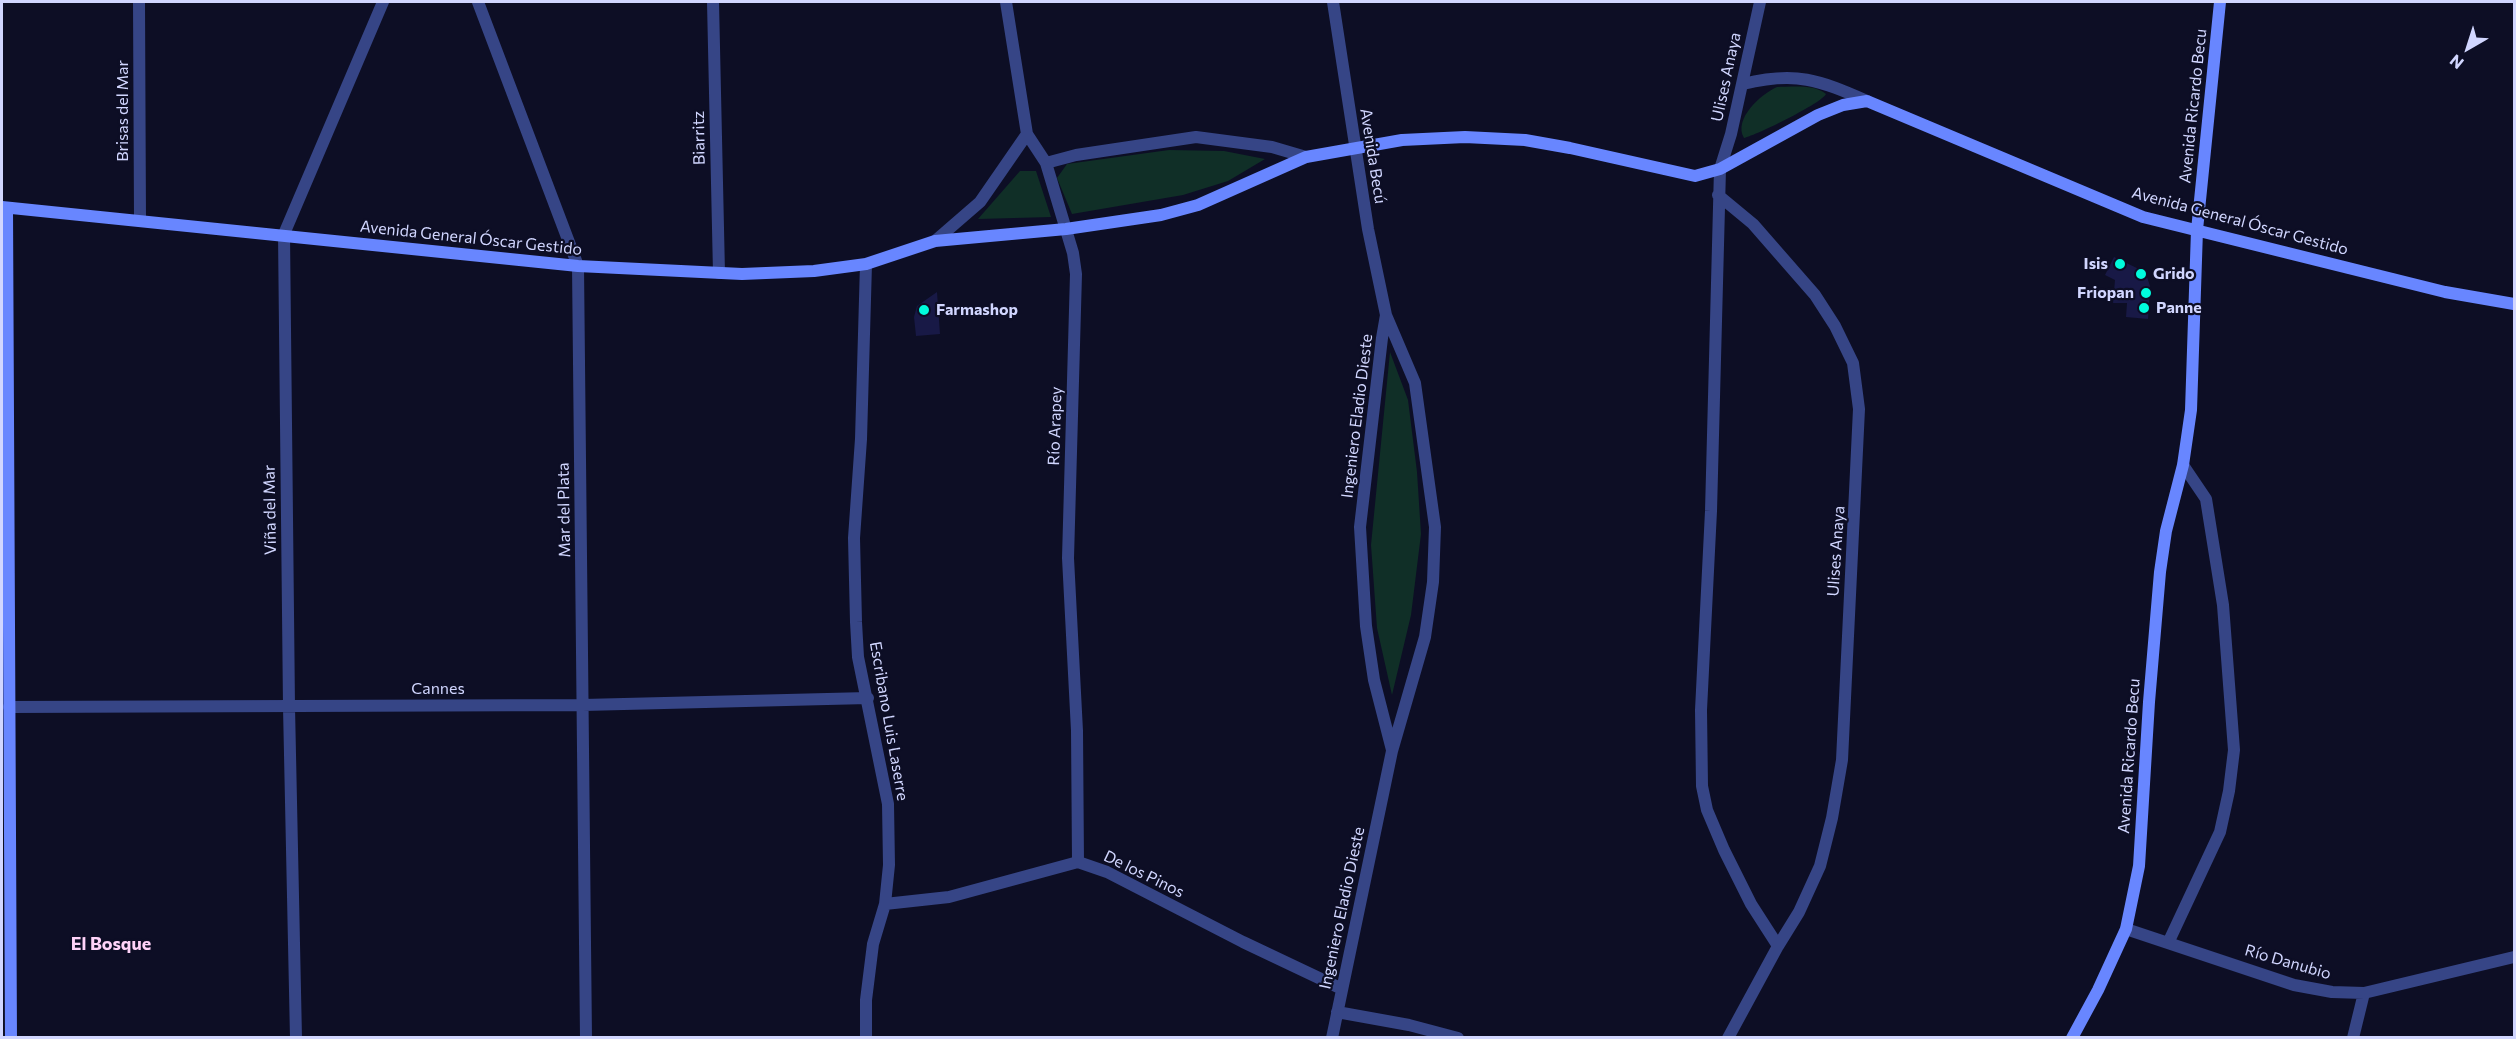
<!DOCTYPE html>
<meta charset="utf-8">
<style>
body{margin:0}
#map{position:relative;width:2516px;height:1039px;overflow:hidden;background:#0d0e25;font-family:Commissioner,sans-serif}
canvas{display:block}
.frame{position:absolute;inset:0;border:3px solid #d1d6ff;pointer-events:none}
.north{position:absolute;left:2438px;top:18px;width:60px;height:60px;-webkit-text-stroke:4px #0d0e25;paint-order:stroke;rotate:219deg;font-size:16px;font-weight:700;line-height:24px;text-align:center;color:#d1d6ff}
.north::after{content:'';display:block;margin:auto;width:21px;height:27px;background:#d1d6ff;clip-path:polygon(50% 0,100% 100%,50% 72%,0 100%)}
</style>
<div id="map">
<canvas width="2516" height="1039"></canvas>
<div class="frame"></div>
<div class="north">N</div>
</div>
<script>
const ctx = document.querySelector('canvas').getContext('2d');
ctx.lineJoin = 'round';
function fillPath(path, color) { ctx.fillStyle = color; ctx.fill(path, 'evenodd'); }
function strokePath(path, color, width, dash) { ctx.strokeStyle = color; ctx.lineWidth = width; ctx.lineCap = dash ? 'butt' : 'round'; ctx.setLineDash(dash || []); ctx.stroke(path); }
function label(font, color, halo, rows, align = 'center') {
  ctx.font = font + ' Commissioner,sans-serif'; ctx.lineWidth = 4.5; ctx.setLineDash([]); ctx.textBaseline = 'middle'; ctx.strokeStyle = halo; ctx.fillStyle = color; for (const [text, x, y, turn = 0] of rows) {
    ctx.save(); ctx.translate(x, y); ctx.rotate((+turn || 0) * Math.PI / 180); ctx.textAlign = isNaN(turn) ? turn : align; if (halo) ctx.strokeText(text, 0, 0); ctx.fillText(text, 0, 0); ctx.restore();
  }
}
fillPath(new Path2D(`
 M 1777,87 C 1792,87 1814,84 1826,94 C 1822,103 1757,135 1744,138 C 1733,119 1761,94 1777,87 Z
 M 1169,150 L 1224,151 L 1265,159 L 1228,181 L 1183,195 L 1072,214 L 1057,178 L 1067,164 Z
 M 1020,171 L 1036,171 L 1051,217 L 978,219 Z
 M 1390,352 L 1408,400 L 1417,472 L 1421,534 L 1411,615 L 1392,695 L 1377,628 L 1371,545 Z`), '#102f27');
fillPath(new Path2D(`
 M 2114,257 L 2143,271 L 2147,277 L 2150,286 L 2148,319 L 2126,317 L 2127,303 L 2113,303 L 2115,280 L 2105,275 Z
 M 937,292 L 940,334 L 916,336 L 914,317 L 917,306 Z`), '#181946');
strokePath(new Path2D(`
 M 139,2 L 140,220
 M 478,2 L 578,266 L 586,1038
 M 713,2 L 719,273
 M 1006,2 L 1027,134 L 1046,163 L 1073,253 L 1076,274 L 1068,558 L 1077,731 L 1078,862
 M 1760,2 L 1731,134 L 1720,169 L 1711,511 L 1701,710 L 1702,786 L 1707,810 L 1724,850 L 1751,904 L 1778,946
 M 1743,84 C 1796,71 1819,80 1867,101
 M 1046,163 L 1076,155 L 1196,137 L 1272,147 L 1306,157
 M 1718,195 L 1753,224 L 1815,295 L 1835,326 L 1853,363 L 1859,409 L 1842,760 L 1832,818 L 1820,866 L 1799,912 L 1778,946 L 1728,1038
 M 935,241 L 980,202 L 1027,134
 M 866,264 L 861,439 L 854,538 L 856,622 L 858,657 L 888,804 L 889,865 L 885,904 L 873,944 L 866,1000 L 866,1038
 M 1386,315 L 1382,338 L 1360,527 L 1366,626 L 1374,680 L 1392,750
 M 9,707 L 583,705 L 868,698
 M 885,904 L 949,897 L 1078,862 L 1107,872 L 1243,942 L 1340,988
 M 2126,929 L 2294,985 L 2332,992 L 2364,993 L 2514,957
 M 2169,941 L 2220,832 L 2229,791 L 2234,750 L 2223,605 L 2206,499 L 2183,465
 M 1337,1012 L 1409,1025 L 1458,1038
 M 296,1038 L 289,707 L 284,234 L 383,2
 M 1332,1038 L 1392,751 L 1425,637 L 1433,582 L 1435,527 L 1415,383 L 1386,315 L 1368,229 L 1333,2
 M 2353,1038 L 2364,993`), '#364586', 12);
strokePath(new Path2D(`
 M 2,207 L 578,266 L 742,274 L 814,271 L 866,264 L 935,241 L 1066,229 L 1161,215 L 1198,205 L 1306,157 L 1402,140 L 1465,137 L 1525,140 L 1570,148 L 1695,176 L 1720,169 L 1818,115 L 1843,105 L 1867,101 L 2143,217 L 2445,292 L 2514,304
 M 7,208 L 11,1038
 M 2072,1038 L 2098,990 L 2126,929 L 2139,866 L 2149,702 L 2160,572 L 2166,531 L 2183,465 L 2191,410 L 2197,230 L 2220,2`), '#6886ff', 12);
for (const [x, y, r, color] of [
 [2120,264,6,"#00fcdd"],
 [2141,274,6,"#00fcdd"],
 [2146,293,6,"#00fcdd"],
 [2144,308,6,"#00fcdd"],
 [924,310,6,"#00fcdd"]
]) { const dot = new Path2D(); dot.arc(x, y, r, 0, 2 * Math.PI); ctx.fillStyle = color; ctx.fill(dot); strokePath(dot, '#0d0e25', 2); }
label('16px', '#d1d6ff', '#0d0e25', [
 ["Ulises Anaya",1726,77,-78],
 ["Avenida Ricardo Becu",2193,106,-84],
 ["Brisas del Mar",123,111,-90],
 ["Biarritz",699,138,-91],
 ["Avenida Becú",1373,156,81],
 ["Avenida General Óscar Gestido",2240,221,15],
 ["Avenida General Óscar Gestido",471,238,6],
 ["Ingeniero Eladio Dieste",1357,416,-83],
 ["Río Arapey",1055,426,-88],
 ["Viña del Mar",270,510,-91],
 ["Mar del Plata",564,510,-91],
 ["Ulises Anaya",1836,551,-86],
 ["Cannes",438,689],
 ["Escribano Luis Laserre",889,721,80],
 ["Avenida Ricardo Becu",2129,756,-86],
 ["De los Pinos",1144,874,26],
 ["Ingeniero Eladio Dieste",1342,908,-78],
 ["Río Danubio",2288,962,16]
]);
label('bold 16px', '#d1d6ff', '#0d0e25', [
 ["Isis",2108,264,"right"],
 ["Grido",2153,274],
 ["Friopan",2134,293,"right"],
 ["Panne",2156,308],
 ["Farmashop",936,310]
], 'left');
label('bold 18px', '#ffd3f9', '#0d0e25', [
 ["El Bosque",111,944]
]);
</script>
